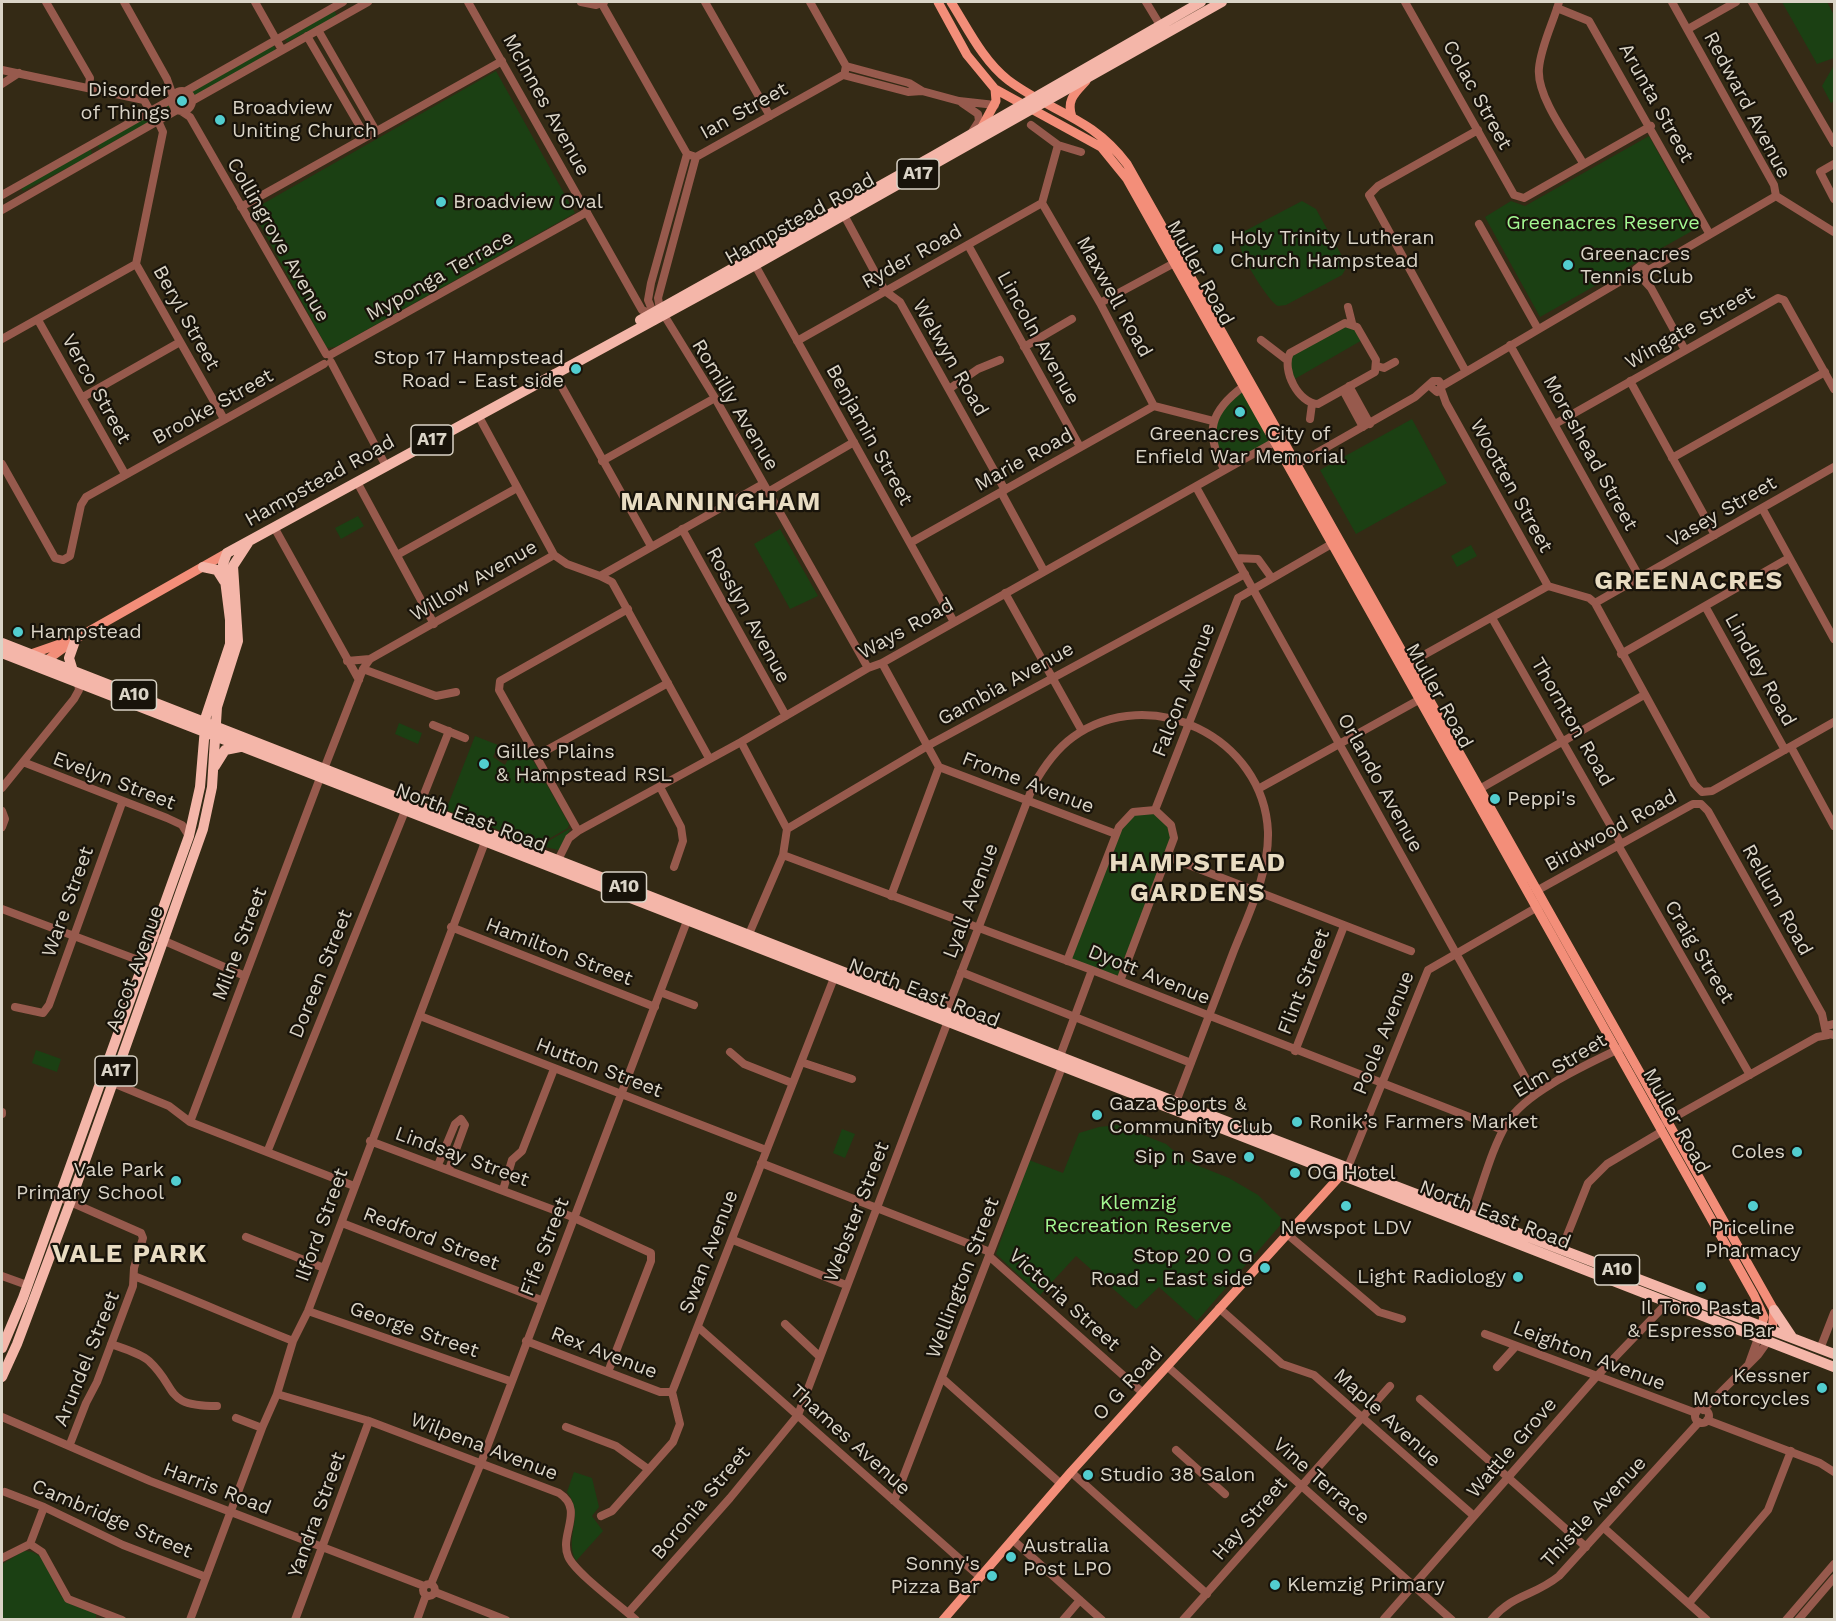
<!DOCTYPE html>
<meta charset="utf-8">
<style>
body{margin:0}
#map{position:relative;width:1836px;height:1621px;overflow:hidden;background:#342a15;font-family:"Work Sans",sans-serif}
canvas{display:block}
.frame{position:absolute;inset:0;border:3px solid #dad4c7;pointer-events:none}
</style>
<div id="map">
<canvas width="1836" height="1621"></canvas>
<div class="frame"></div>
</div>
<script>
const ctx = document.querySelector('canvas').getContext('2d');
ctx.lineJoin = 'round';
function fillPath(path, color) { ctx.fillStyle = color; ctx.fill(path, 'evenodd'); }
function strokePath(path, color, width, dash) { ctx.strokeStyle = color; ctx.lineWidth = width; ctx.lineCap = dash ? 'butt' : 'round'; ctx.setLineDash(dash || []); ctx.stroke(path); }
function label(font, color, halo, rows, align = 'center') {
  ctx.font = font + ' "Work Sans",sans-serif'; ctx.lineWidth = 4.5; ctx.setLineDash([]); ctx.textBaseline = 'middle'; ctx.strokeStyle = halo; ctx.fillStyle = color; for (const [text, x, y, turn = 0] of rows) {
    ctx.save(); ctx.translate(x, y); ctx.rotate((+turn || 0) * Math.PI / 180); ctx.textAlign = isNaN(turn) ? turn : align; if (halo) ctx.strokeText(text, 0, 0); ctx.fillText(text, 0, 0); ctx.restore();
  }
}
fillPath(new Path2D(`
 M 1782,2 L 1827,2 L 1834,15 L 1834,58 L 1817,64 Z
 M 334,10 L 337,16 L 287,42 L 285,38 Z
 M 273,44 L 276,51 L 195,97 L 191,91 Z
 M 1834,65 L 1834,101 L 1831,103 L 1822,86 Z
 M 496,71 L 575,213 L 336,347 L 327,348 L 252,210 Z
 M 167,103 L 171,110 L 100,149 L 97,144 Z
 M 1649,136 L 1699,227 L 1540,317 L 1485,217 L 1511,201 L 1525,206 Z
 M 91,149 L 92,155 L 23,191 L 21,187 Z
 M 1302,201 L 1316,209 L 1343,258 L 1345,270 L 1342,275 L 1286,305 L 1278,306 C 1268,301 1242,258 1240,246 C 1239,240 1241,236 1243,232 Z
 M 1352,323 L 1364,339 L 1293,380 L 1287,370 L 1290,353 Z
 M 1244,386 L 1274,442 L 1224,469 L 1216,454 L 1213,421 Z
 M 1412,419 L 1447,483 L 1356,534 L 1320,470 Z
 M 358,516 L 364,526 L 341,539 L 335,528 Z
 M 780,529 L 818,596 L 790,609 L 754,544 Z
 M 1471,545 L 1477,556 L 1457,567 L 1451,556 Z
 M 399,723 L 422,733 L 418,744 L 395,734 Z
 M 475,736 L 498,745 L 493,757 L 505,765 L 508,759 L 526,748 L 569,824 L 568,828 L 538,845 L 446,810 Z
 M 1155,810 L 1170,824 L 1172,845 L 1120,981 L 1067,960 L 1121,824 L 1130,814 Z
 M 571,828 L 559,850 L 540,846 L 569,829 Z
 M 36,1050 L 61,1059 L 57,1072 L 32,1063 Z
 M 1118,1125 L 1166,1144 L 1186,1161 L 1229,1178 L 1258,1195 L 1284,1221 L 1197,1321 L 1159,1287 L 1136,1309 L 1076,1256 L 1040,1295 L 996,1254 L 1029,1160 L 1063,1173 L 1079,1133 L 1099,1127 Z
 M 842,1129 L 855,1134 L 845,1158 L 833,1153 Z
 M 574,1472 L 592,1478 L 599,1507 L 592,1516 L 603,1531 L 576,1561 C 563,1536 586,1517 567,1492 Z
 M 24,1551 C 51,1550 50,1587 65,1600 C 72,1607 87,1609 96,1613 L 96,1619 L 2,1619 L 2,1564 Z`), '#1b4013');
strokePath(new Path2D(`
 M 46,2 L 90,78 L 89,86
 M 124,2 L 167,79 L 173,96
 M 255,2 L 282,50
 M 468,2 L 642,310 L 651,314
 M 581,2 L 596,5 L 604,2
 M 705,2 L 770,116
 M 810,2 L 846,66 L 845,71
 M 1146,2 L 1160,25
 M 1405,2 L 1514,195 L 1524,198 L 1651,126
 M 1559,2 C 1553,23 1541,46 1539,68 C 1536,96 1569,139 1583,163
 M 1672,2 L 1774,185 L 1776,196 L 1834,232
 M 1752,2 L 1834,143
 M 602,4 L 687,154 L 696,157
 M 1557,8 L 1589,21 L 1709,233
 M 1688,29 L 1736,2
 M 318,30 L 376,131
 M 307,36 L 366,137
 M 846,66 L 909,83 L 922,91 L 959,101 L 995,105
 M 2,70 L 144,100 L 150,111
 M 2,84 L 19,73
 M172 101a10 10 0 1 1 20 0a10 10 0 1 1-20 0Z
 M 186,91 L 343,2
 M 192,101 L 368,2
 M 962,103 L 978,114 L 979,121 L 972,132
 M 181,111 L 190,117 L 326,354
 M 1031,125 L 1058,145 L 1081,152
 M 1058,145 L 1042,203 L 1100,303 L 1154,406 L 1213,421
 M 1834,164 L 1820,172 L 1834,199
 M 2,195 L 172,99
 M 241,207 L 502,61
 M 2,210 L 177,110
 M 844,215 L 885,291 L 900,302 L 1005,490
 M 1479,224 L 1538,329
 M 968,245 L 1080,447
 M 136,264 L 224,419
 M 755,265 L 954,622
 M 1647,271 L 1776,196
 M 1637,275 L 1636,269 L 1641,265 L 1647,269 L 1646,275
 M 1641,277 L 1651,288 L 1685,350
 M 1100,303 L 1178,261
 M 1348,307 L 1352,323
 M 660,309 L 658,298 L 696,157 L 843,75 L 908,92 L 922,91
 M 653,312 L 648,300 L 651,283 L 687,154
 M 664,315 L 715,398 L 868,668
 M 38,320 L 125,474
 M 1345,323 L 1357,327 L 1376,360 L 1375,372 L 1318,404 C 1299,404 1281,370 1290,353 Z
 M 2,339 L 136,264 L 163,132 L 158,121
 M 1261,340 L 1287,360
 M 797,341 L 1042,203
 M 1510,345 L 1640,578
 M 1024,347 L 1072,319
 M 330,355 L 587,212
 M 331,362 L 386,466
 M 1377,366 L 1384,368 L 1395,362
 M 1465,370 L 1369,195 L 1378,186 L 1478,130
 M 554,373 L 651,546
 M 1630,381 L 1715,535
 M 1349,386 L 1370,424
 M 1442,386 L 1636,272
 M 949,389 L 978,369 L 1000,360
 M 1441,389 L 1446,403 L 1548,586
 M 1343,390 L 1363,427
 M 83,397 L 180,342
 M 478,415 L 554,555
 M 1310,419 L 1312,404
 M 1555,424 L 1778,298 L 1784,300 L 1834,389
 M 1672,458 L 1825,372
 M 602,461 L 715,398
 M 2,464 L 55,558 L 63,560 L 70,556 L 81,505 L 86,497 L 324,364
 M 1292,467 L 1415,397 L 1433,381 L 1439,381 L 1442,386 L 1437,392 L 1430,386
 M 1224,469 C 1204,432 1210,411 1244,386
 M 357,482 L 434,624
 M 1196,487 L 1535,1095
 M 768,492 L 854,442
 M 1001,492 L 1044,571
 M 1762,508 L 1834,639
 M 274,527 L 359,680
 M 682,529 L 786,716
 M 910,543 L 1154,406
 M 397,555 L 517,488
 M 1236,558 L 1258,559 L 1271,577
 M 600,576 L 612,582 L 709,758
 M 1005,593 L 1082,731
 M 1595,603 L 1834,467
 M 1705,606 L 1785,750
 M 1492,618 L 1621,844
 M 1621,654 L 1789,558
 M 347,661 L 370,659
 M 882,663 L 939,767 L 1116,834
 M 1404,666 L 1548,586 L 1589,598 L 1595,603 L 1694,784 L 1702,792 L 1712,791 L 1834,722
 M 363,669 L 436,696 L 456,692
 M 433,725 L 465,738
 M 741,742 L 787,829 L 783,855 L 749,934
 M 1791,747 L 1834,826
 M 536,756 L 668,683
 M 23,762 L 167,818 L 182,825 L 189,836
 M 324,769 L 363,669 L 370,659 L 554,555 L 567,564 L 600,576 L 763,484
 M 660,787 L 681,827 L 683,841 L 674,867
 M 2,788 L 74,699 L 79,690 L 78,682
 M 1258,789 L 1424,697
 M 1476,791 L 1644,695
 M 419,807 L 449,731
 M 1155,810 L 1238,598 L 1335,542
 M 2,811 L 5,819 L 2,827
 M 787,829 L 929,745 L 1245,574
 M 578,831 L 499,690 L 500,681 L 628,609
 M 1618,845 L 1750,1075
 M 783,855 L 1092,970 L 1503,1130
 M 1168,857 L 1411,951
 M 558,860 L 569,838 L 578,831 L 741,742 L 868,668 L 882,663 L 1278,440
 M 1538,890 L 1693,804 L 1701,804 L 1708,811 L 1822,1014 L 1826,1033 L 1834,1035
 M 891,896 L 939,767
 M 2,909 L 146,963
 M 451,927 L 655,1007
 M 153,936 L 245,976
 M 1067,961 L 1119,827 L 1133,812 L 1155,810 L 1171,825 L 1174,838 L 1120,981
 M 961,972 L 1191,1063
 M 660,992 L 694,1005
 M 15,1007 L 43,1013 L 49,1005 L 122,803
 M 946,1012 L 1033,786 C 1043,768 1055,750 1073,737 C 1150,682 1264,737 1268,832 C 1269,874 1248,915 1233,953 C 1214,1003 1195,1052 1176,1102
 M 420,1016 L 766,1150
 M 1826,1026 L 1834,1024
 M 1295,1051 L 1344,926
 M 730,1052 L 744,1064 L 792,1083
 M 1060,1056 L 1092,970
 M 801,1062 L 852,1079
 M 108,1081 L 169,1106 L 190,1122 L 354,1186
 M 2,1114 L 2,1112
 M 190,1122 L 320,778
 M 1664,1123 L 1817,1037 L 1828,1035
 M 370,1141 L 570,1216 L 651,1253 L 651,1261 L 608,1372
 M 268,1150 L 405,811
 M 761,1163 L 990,1252
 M 438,1165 L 455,1124 L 461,1119 L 465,1125 L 449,1169
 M 1348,1167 L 1428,970 L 1541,905
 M 503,1190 L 512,1160 L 522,1151 L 554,1069
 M 59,1197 L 141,1233 L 143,1238 L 134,1268 L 133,1286 L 97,1382 L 86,1403 L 70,1444
 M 1472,1213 C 1483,1184 1491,1150 1507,1123 C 1525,1092 1588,1064 1621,1048
 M 342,1223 L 541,1300
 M 1287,1234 L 1379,1312 L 1402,1319
 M 246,1237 L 324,1268
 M 733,1240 L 846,1285
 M 1562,1248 L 1588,1183 L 1607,1164 L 1661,1132
 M 989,1256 L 1143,1393
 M 2,1276 L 27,1285
 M 134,1276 C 188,1297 240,1320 293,1341
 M 1219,1308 L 1282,1364 L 1314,1375 L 1474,1516
 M 308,1311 L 510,1381
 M 785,1324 L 819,1356
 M 698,1327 L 980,1577
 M 1485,1334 L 1696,1413
 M 526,1341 L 660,1392 L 672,1392
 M 111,1344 C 122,1348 140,1353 149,1361 C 179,1389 163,1406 217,1406
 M 1820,1349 L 1834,1313
 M 1749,1363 L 1758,1338
 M 1168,1367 L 1452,1620
 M 1497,1367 L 1516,1346
 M 942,1378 L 1061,1484
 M 277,1394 L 369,1421 L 559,1493 C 585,1510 559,1534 568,1556 C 574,1572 621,1606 636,1620
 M 1420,1399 L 1586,1547
 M1695 1416a7 7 0 1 1 14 0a7 7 0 1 1-14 0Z
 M 1703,1410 L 1758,1355 L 1768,1341
 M 2,1417 L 150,1481 L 424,1586
 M 236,1418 L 262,1428
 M 1707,1420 L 1820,1463 L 1834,1472
 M 566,1427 L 616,1446 L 648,1469
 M 1176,1450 L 1225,1494
 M 1071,1472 L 1207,1594
 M 5,1492 L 44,1507 L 123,1545 L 206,1577
 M 894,1501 L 1062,1067
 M 601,1516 L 612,1511 L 673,1442 L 680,1424 L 672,1392 L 834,978
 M 1604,1528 L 1707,1620
 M 1013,1540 L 1102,1620
 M 30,1544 L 44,1507
 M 2,1558 L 30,1544 L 42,1552 L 68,1599 L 122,1620
 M423 1590a6 6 0 1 1 12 0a6 6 0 1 1-12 0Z
 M 431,1584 L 481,1463 L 687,921
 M 435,1592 L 506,1620
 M 1689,1603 L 1768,1510 L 1791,1451
 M 628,1613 L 730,1498 L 798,1415 L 948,1021
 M 1384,1619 L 1596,1377 L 1668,1302
 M 190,1620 L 262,1428 L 277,1394 L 293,1341 L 308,1311 L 485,842
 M 295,1620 L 369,1421
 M 417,1620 L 426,1595
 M 1063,1620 L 1080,1600
 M 1183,1620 L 1390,1386
 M 1491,1620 C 1514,1593 1533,1597 1559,1576 L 1699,1422
 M 1786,1620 L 1834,1564
 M 1798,1620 L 1834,1578`), '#975a4d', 8);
strokePath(new Path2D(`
 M 938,2 L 967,55 L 995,89 L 1101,147 L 1127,179 L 1754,1295 L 1764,1317 L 1758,1338
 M 951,2 C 967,27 983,61 1008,80 C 1052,113 1091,116 1127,164 L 1774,1310 L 1772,1331
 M 1072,117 C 1066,100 1075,93 1086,81
 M 982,127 L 996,101 L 995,89
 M 31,654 L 74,639
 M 47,660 L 77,638 L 227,553
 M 943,1620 L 1071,1472 L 1341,1175`), '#f38e79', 9);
strokePath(new Path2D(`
 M 640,320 L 933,156 L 1201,2
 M 203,567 L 217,570 L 224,581
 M 2,643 L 1176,1102 L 1834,1354
 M 2,653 L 1834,1367
 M 73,671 L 69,658 L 75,641
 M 215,766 L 225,750 L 240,747
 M 1774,1310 L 1792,1337
 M 2,1348 L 23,1298 L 189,836 L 200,787 L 206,716 L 230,644 L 230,620 L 223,564 L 227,553 L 755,265 L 1222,2
 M 2,1377 L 17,1344 L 70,1203 L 203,829 L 212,787 L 217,707 L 238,641 L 233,566 L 248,543`), '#f4b6a9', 10);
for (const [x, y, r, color] of [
 [182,101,6,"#52cdcf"],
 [220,120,6,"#52cdcf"],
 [441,202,6,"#52cdcf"],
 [1218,249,6,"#52cdcf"],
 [1568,265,6,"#52cdcf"],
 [576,369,6,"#52cdcf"],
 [1240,412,6,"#52cdcf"],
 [18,632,6,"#52cdcf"],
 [484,764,6,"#52cdcf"],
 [1495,799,6,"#52cdcf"],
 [1097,1115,6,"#52cdcf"],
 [1297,1122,6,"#52cdcf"],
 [1797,1152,6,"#52cdcf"],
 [1249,1157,6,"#52cdcf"],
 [1295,1173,6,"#52cdcf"],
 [176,1181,6,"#52cdcf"],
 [1346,1206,6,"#52cdcf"],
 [1753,1206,6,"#52cdcf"],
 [1265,1268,6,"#52cdcf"],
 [1518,1277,6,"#52cdcf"],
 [1701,1287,6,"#52cdcf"],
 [1822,1388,6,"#52cdcf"],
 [1088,1475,6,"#52cdcf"],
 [1011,1557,6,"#52cdcf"],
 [992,1576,6,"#52cdcf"],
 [1275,1585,6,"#52cdcf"]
]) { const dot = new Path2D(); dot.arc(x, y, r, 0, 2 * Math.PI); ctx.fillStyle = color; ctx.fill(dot); strokePath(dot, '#18130a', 2); }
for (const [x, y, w] of [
 [918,174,42],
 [432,440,42],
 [134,695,45],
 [624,887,45],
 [116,1071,42],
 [1617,1270,45]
]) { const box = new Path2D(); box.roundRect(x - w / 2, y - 15, w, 30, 4.5); ctx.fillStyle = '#18130a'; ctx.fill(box); strokePath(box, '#dad4c7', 1.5); }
label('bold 18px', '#dad4c7', null, [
 ["A17",918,174],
 ["A17",432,440],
 ["A10",134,695],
 ["A10",624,887],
 ["A17",116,1071],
 ["A10",1617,1270]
]);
label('20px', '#dad4c7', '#18130a', [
 ["Disorder",170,90,"right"],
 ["of Things",170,113,"right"],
 ["Broadview",232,108],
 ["Uniting Church",232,131],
 ["Broadview Oval",453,202],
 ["Holy Trinity Lutheran",1230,238],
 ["Church Hampstead",1230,261],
 ["Greenacres",1580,254],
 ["Tennis Club",1580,277],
 ["Stop 17 Hampstead",564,358,"right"],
 ["Road - East side",564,381,"right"],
 ["Greenacres City of",1240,434,"center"],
 ["Enfield War Memorial",1240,457,"center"],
 ["Hampstead",30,632],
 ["Gilles Plains",496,752],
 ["& Hampstead RSL",496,775],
 ["Peppi's",1507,799],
 ["Gaza Sports &",1109,1104],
 ["Community Club",1109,1127],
 ["Ronik’s Farmers Market",1309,1122],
 ["Coles",1785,1152,"right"],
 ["Sip n Save",1237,1157,"right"],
 ["Vale Park",164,1170,"right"],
 ["Primary School",164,1193,"right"],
 ["OG Hotel",1307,1173],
 ["Newspot LDV",1346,1228,"center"],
 ["Priceline",1753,1228,"center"],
 ["Pharmacy",1753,1251,"center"],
 ["Stop 20 O G",1253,1256,"right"],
 ["Road - East side",1253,1279,"right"],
 ["Light Radiology",1506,1277,"right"],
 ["Il Toro Pasta",1701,1308,"center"],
 ["& Espresso Bar",1701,1331,"center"],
 ["Kessner",1810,1376,"right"],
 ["Motorcycles",1810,1399,"right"],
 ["Studio 38 Salon",1100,1475],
 ["Australia",1023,1546],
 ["Post LPO",1023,1569],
 ["Sonny's",980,1564,"right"],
 ["Pizza Bar",980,1587,"right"],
 ["Klemzig Primary",1287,1585]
], 'left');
label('20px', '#dad4c7', '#18130a', [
 ["Colac Street",1477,95,61],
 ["Arunta Street",1656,103,61],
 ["McInnes Avenue",546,105,61],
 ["Redward Avenue",1747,105,62],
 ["Ian Street",744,111,-29],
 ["Hampstead Road",800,219,-29],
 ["Collingrove Avenue",278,240,60],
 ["Ryder Road",912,257,-29],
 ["Muller Road",1200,273,61],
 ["Myponga Terrace",440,276,-29],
 ["Maxwell Road",1114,297,61],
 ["Beryl Street",186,318,61],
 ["Wingate Street",1690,328,-30],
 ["Lincoln Avenue",1038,338,61],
 ["Welwyn Road",950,358,60],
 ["Verco Street",96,389,61],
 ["Romilly Avenue",735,405,59],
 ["Brooke Street",213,407,-29],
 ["Benjamin Street",869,435,61],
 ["Moreshead Street",1590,453,61],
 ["Marie Road",1024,460,-29],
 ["Hampstead Road",320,481,-29],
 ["Wootten Street",1511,486,61],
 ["Vasey Street",1722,512,-30],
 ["Willow Avenue",474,581,-30],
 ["Rosslyn Avenue",748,615,61],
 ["Ways Road",906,629,-29],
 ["Lindley Road",1760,670,61],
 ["Gambia Avenue",1006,684,-29],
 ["Falcon Avenue",1184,690,-69],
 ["Muller Road",1439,696,61],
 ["Thornton Road",1572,722,60],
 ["Evelyn Street",114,781,21],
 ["Frome Avenue",1028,783,21],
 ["Orlando Avenue",1380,783,61],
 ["North East Road",471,818,21],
 ["Birdwood Road",1611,831,-29],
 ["Rellum Road",1777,900,61],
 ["Lyall Avenue",971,901,-69],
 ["Ware Street",68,902,-70],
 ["Milne Street",240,944,-69],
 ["Hamilton Street",559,952,21],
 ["Craig Street",1699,952,59],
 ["Ascot Avenue",135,969,-70],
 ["Doreen Street",321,974,-68],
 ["Dyott Avenue",1149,975,22],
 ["Flint Street",1304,982,-69],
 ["North East Road",924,993,21],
 ["Poole Avenue",1384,1033,-68],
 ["Elm Street",1560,1066,-31],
 ["Hutton Street",599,1068,21],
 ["Muller Road",1676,1121,61],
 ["Lindsay Street",462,1157,20],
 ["Webster Street",857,1212,-69],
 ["North East Road",1495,1215,21],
 ["Ilford Street",322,1225,-70],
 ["Redford Street",431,1239,21],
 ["Fife Street",545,1247,-69],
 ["Swan Avenue",709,1252,-69],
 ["Wellington Street",963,1278,-69],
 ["Victoria Street",1064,1300,42],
 ["George Street",414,1330,19],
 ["Rex Avenue",604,1353,21],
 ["Leighton Avenue",1589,1356,21],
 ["Arundel Street",87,1359,-68],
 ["O G Road",1128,1384,-47],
 ["Maple Avenue",1387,1418,42],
 ["Thames Avenue",850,1440,42],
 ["Wilpena Avenue",484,1447,21],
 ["Wattle Grove",1512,1448,-49],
 ["Vine Terrace",1321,1481,41],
 ["Harris Road",217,1489,21],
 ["Boronia Street",701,1503,-50],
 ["Thistle Avenue",1594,1512,-47],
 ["Yandra Street",317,1515,-70],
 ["Cambridge Street",112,1519,23],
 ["Hay Street",1250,1519,-49]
]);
label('20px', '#a4f892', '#18130a', [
 ["Greenacres Reserve",1603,223],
 ["Klemzig",1138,1203],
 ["Recreation Reserve",1138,1226]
]);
ctx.letterSpacing = '1.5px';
label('bold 26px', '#e8dcc2', '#18130a', [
 ["MANNINGHAM",721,502],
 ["GREENACRES",1689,581],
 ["HAMPSTEAD",1198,863],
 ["GARDENS",1198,893],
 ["VALE PARK",130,1254]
]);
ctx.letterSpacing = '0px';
</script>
